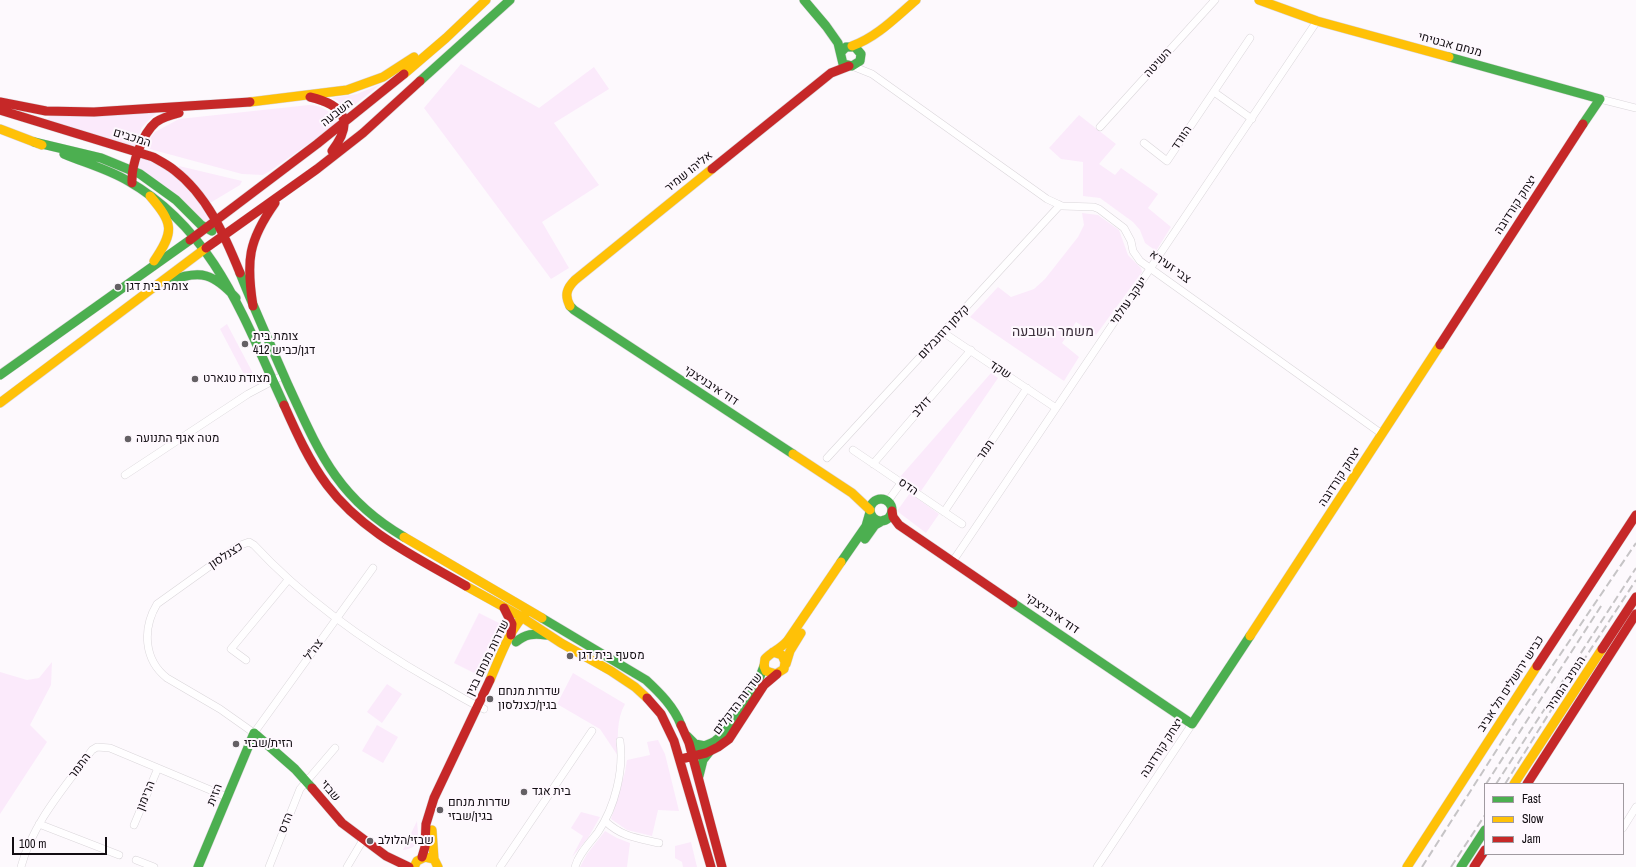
<!DOCTYPE html>
<meta charset="utf-8">
<style>
body{margin:0}
#map{position:relative;width:1636px;height:867px;overflow:hidden;background:#fdf9fd;font-family:"Archivo Narrow",sans-serif}
canvas{display:block}
.legend{position:absolute;left:1484px;top:783px;width:140px;height:72px;box-sizing:border-box;background:#fef8fe;border:1px solid #a09aa0;margin:0;padding:5px 7px;list-style:none;font-size:12px;color:#120d12}
.legend li{display:flex;align-items:center;gap:8px;height:20px}
.legend b{width:20px;border:1px solid #a09aa0}
.scale{position:absolute;left:12px;top:837px;width:95px;height:18px;box-sizing:border-box;border:2px solid #120d12;border-top:0;padding-left:5px;font-size:12px;line-height:14px;white-space:nowrap;color:#120d12;-webkit-text-stroke:3px #fef8fe;paint-order:stroke}
</style>
<div id="map">
<canvas width="1636" height="867"></canvas>
<ul class="legend">
<li><b style="height:5px;background:#4caf50"></b>Fast</li>
<li><b style="height:5px;background:#ffc107"></b>Slow</li>
<li><b style="height:5px;background:#c62828"></b>Jam</li>
</ul>
<div class="scale">100 m</div>
</div>
<script>
const ctx = document.querySelector('canvas').getContext('2d');
ctx.lineJoin = 'round';
function fillPath(path, color) { ctx.fillStyle = color; ctx.fill(path, 'evenodd'); }
function strokePath(path, color, width, dash) { ctx.strokeStyle = color; ctx.lineWidth = width; ctx.lineCap = dash ? 'butt' : 'round'; ctx.setLineDash(dash || []); ctx.stroke(path); }
function label(font, color, halo, rows, align = 'center') {
  ctx.font = font + ' "Archivo Narrow",Heebo,sans-serif'; ctx.lineWidth = 4; ctx.setLineDash([]); ctx.textBaseline = 'middle'; ctx.strokeStyle = halo; ctx.fillStyle = color; for (const [text, x, y, turn = 0] of rows) {
    ctx.save(); ctx.translate(x, y); ctx.rotate((+turn || 0) * Math.PI / 180); ctx.textAlign = isNaN(turn) ? turn : align; if (halo) ctx.strokeText(text, 0, 0); ctx.fillText(text, 0, 0); ctx.restore();
  }
}
fillPath(new Path2D(`
 M 461,64 L 539,108 L 594,67 L 609,89 L 554,123 L 599,185 L 542,222 L 569,268 L 551,279 L 424,108 Z
 M 381,84 L 347,111 L 338,101 L 332,98 L 357,94 Z
 M 309,105 C 324,106 330,111 338,123 L 270,171 L 263,175 L 242,174 L 146,148 L 150,138 L 155,132 L 179,119 Z
 M 156,113 L 142,127 L 134,148 L 45,121 L 52,114 Z
 M 1079,115 L 1116,144 L 1099,164 L 1115,175 L 1121,168 L 1158,194 L 1148,208 L 1171,227 L 1156,251 L 1145,243 L 1140,230 L 1133,222 L 1100,198 L 1083,196 L 1083,162 L 1061,159 L 1049,148 Z
 M 139,155 L 171,169 L 213,220 L 206,226 L 135,169 Z
 M 179,166 L 242,181 L 240,185 L 210,203 L 178,170 Z
 M 1082,213 L 1098,215 L 1119,230 L 1128,255 L 1141,268 L 1142,272 L 1096,335 L 1076,322 L 1062,343 L 1079,357 L 1064,381 L 970,317 L 998,287 L 1011,297 L 1034,289 L 1045,279 L 1078,237 L 1084,225 Z
 M 227,324 L 256,379 L 249,384 L 220,329 Z
 M 991,373 L 998,378 L 921,491 L 900,477 Z
 M 910,493 L 939,514 L 926,533 L 897,511 Z
 M 479,613 L 509,628 L 484,678 L 454,663 Z
 M 52,662 L 51,685 L 30,725 L 47,742 L 0,814 L 0,672 L 27,680 L 39,678 Z
 M 573,673 L 625,704 C 616,720 618,738 618,756 L 600,729 L 557,704 Z
 M 387,684 L 402,694 L 382,723 L 367,712 Z
 M 377,725 L 398,737 L 383,763 L 362,751 Z
 M 658,740 L 665,754 L 679,811 L 658,810 L 652,836 L 627,830 L 611,819 L 625,772 L 627,760 L 650,755 L 647,742 Z
 M 581,812 L 600,817 L 588,838 L 572,857 L 583,836 L 571,828 Z
 M 417,821 C 418,836 422,848 403,850 Z
 M 605,831 L 617,838 L 630,843 L 627,867 L 580,867 L 587,854 Z
 M 691,842 L 697,867 L 683,867 L 682,862 L 675,858 L 675,846 Z`), '#fbeafb');
const street = new Path2D(`
 M 852,66 L 872,74 L 1047,199 L 1062,206 L 1094,207 L 1099,209 L 1124,228 L 1131,241 L 1133,251 L 1140,261 L 1382,434
 M 1214,92 L 1252,119
 M 1600,99 L 1636,108
 M 1100,127 L 1215,0
 M 1144,143 L 1167,161 L 1250,38
 M 944,333 L 1056,408
 M 853,450 L 962,524
 M 827,458 L 1060,205
 M 873,464 L 971,350
 M 125,475 L 248,394 L 284,375
 M 888,501 L 901,483
 M 944,512 L 1027,388
 M 953,561 L 1317,21
 M 373,568 L 254,733 L 220,709 L 167,678 C 144,660 142,629 157,604 L 238,546 L 249,542 L 254,545 C 305,600 368,644 433,681 C 450,690 466,701 484,709
 M 246,660 L 231,649 L 288,580
 M 605,821 C 622,837 637,838 659,843
 M 39,824 L 119,855
 M 134,825 L 158,768
 M 1623,828 L 1636,807
 M 136,860 L 154,867
 M 21,867 C 33,822 65,787 92,750 L 97,747 L 110,748 L 227,797
 M 269,867 L 300,789 L 335,748
 M 347,867 L 363,840
 M 500,867 L 592,731
 M 575,867 C 579,853 590,843 598,832 C 615,807 624,770 620,741
 M 1097,867 L 1192,724`);
const fast = new Path2D(`
 M 804,0 L 826,26 L 838,43 L 843,64 L 852,66 L 860,61 L 861,54 L 855,47 L 846,47 L 841,52
 M 1449,57 L 1600,99 L 1583,124
 M 420,81 L 510,0
 M 34,142 L 101,158 L 140,174 L 176,200 L 201,225 L 212,231
 M 64,154 C 85,163 108,169 128,181 C 215,231 244,319 284,405
 M 240,273 C 255,311 272,348 288,385 C 319,452 337,498 404,537
 M 170,281 C 201,269 214,274 236,298
 M 570,306 L 574,310 L 793,454
 M 0,375 L 190,240
 M870 510a11 11 0 1 1 22 0a11 11 0 1 1-22 0Z
 M 865,539 L 875,525 L 884,520
 M 841,562 L 866,526 L 870,512
 M 1013,603 L 1192,724 L 1250,636
 M 542,618 L 646,680 C 660,693 674,707 681,725
 M 516,642 C 525,634 534,633 546,635
 M 687,736 L 695,744 L 705,746
 M 698,748 C 704,746 710,744 715,741 C 733,728 757,687 764,666
 M 699,776 L 703,760 L 710,751
 M 198,867 L 254,733 L 295,769 L 312,788
 M 1461,867 L 1485,830`);
const slow = new Path2D(`
 M 1259,0 L 1317,21 L 1449,57
 M 852,46 C 877,37 896,17 916,0
 M 404,74 L 446,38 L 486,0
 M 250,102 L 347,90 L 383,77 L 414,57
 M 0,129 L 42,145
 M 150,196 C 173,223 175,231 154,261
 M 570,306 C 564,295 567,288 575,280 L 712,169
 M 0,403 L 206,248
 M 793,454 L 852,493 L 870,510
 M 404,537 L 542,618
 M 466,586 L 520,616 L 561,643 L 611,671 L 635,687 L 647,698
 M 1250,636 L 1440,345
 M 773,652 L 782,655 L 785,662 L 784,669 L 776,674 L 766,671 L 764,666 L 765,659 C 771,652 781,649 788,640 L 841,562
 M 786,664 L 790,651 L 801,633
 M 490,680 C 500,657 509,630 527,612
 M 1514,784 L 1602,649
 M 432,830 L 434,859
 M 414,867 L 417,861 L 425,857 L 434,859 L 438,867
 M 1407,867 L 1537,666`);
const jam = new Path2D(`
 M 310,97 C 344,105 355,121 332,151
 M 0,102 L 46,111 L 94,112 L 250,102
 M 0,110 L 153,157 C 160,161 168,165 174,170 C 207,195 225,236 240,273
 M 712,169 L 831,73 L 849,66
 M 132,183 C 131,165 142,134 156,122 C 163,117 171,115 179,113
 M 190,240 L 317,144 L 404,74
 M 206,248 L 317,169 L 363,133 L 420,81
 M 253,306 C 246,261 248,241 275,203
 M 1440,345 L 1583,124
 M 284,405 C 296,432 309,461 327,485 C 362,532 416,557 466,586
 M 892,511 L 893,517 L 899,525 L 1013,603
 M 504,608 L 512,624 L 511,635
 M 1602,649 L 1636,597
 M 1537,666 L 1636,515
 M 647,698 L 661,714 L 674,741 L 711,867
 M 681,725 L 689,743 L 722,867
 M 681,759 L 706,753 L 718,747 L 729,739 L 764,685 L 777,674
 M 1527,784 L 1636,614
 M 312,788 L 342,823 L 386,856 L 409,867
 M 422,857 L 425,847 L 426,824 L 434,798 L 490,680
 M 1474,867 L 1485,850`);
strokePath(street, '#dad6da', 8);
strokePath(fast, '#dad6da', 10);
strokePath(slow, '#dad6da', 10);
strokePath(jam, '#dad6da', 10);
strokePath(street, '#fffeff', 7);
strokePath(fast, '#4caf50', 9);
strokePath(slow, '#ffc107', 9);
strokePath(jam, '#c62828', 9);
strokePath(new Path2D(`
 M 1486,784 L 1603,603
 M 1496,784 L 1636,568
 M 1505,784 L 1553,707 L 1636,580
 M 1422,867 L 1517,718 L 1636,543
 M 1451,867 L 1485,815`), '#c6c4c6', 2, [8, 4]);
for (const [x, y, r, color] of [
 [118,287,4,"#646064"],
 [245,344,4,"#646064"],
 [195,379,4,"#646064"],
 [128,439,4,"#646064"],
 [570,656,4,"#646064"],
 [490,699,4,"#646064"],
 [236,744,4,"#646064"],
 [524,792,4,"#646064"],
 [440,810,4,"#646064"],
 [370,841,4,"#646064"]
]) { const dot = new Path2D(); dot.arc(x, y, r, 0, 2 * Math.PI); ctx.fillStyle = color; ctx.fill(dot); strokePath(dot, '#fef8fe', 1.5); }
label('12px', '#120d12', '#fef8fe', [
 ["מנחם אבטיחי",1450,45,15],
 ["השיטה",1158,63,-48],
 ["השבעה",337,113,-38],
 ["המכבים",132,138,17],
 ["הוורד",1182,138,-56],
 ["אליהו שמיר",689,172,-39],
 ["יצחק קורדובה",1516,205,-57],
 ["צבי זעירא",1170,267,36],
 ["יעקב עולמי",1129,301,-55],
 ["קלמן רוזנבלום",944,332,-47],
 ["שקד",1000,370,34],
 ["דוד איבניצקי",711,386,33],
 ["דולב",922,407,-49],
 ["תמר",986,450,-56],
 ["יצחק קורדובה",1340,477,-57],
 ["הדס",908,487,34],
 ["כצנלסון",226,556,-33],
 ["דוד איבניצקי",1052,614,34],
 ["צה\"ל",314,650,-54],
 ["שדרות מנחם בגין",488,658,-64],
 ["כביש ירושלים תל אביב",1511,684,-57],
 ["הנתיב המהיר",1566,684,-57],
 ["שדרות הדקלים",738,704,-53],
 ["יצחק קורדובה",1162,748,-57],
 ["התמר",80,766,-53],
 ["שבזי",330,791,50],
 ["הזית",215,795,-68],
 ["הרימון",146,796,-68],
 ["הדס",286,823,-69]
]);
label('12px', '#120d12', '#fef8fe', [
 ["צומת בית דגן",126,287],
 ["צומת בית",253,337],
 ["דגן/כביש 412",253,351],
 ["מצודת טגארט",203,379],
 ["מטה אגף התנועה",136,439],
 ["מסעף בית דגן",578,656],
 ["שדרות מנחם",498,692],
 ["בגין/כצנלסון",498,706],
 ["הזית/שבזי",244,744],
 ["בית אגד",532,792],
 ["שדרות מנחם",448,803],
 ["בגין/שבזי",448,817],
 ["שבזי/הלולב",378,841]
], 'left');
label('14px', '#3b2f3b', '#fef8fe', [
 ["משמר השבעה",1053,332]
]);
</script>
